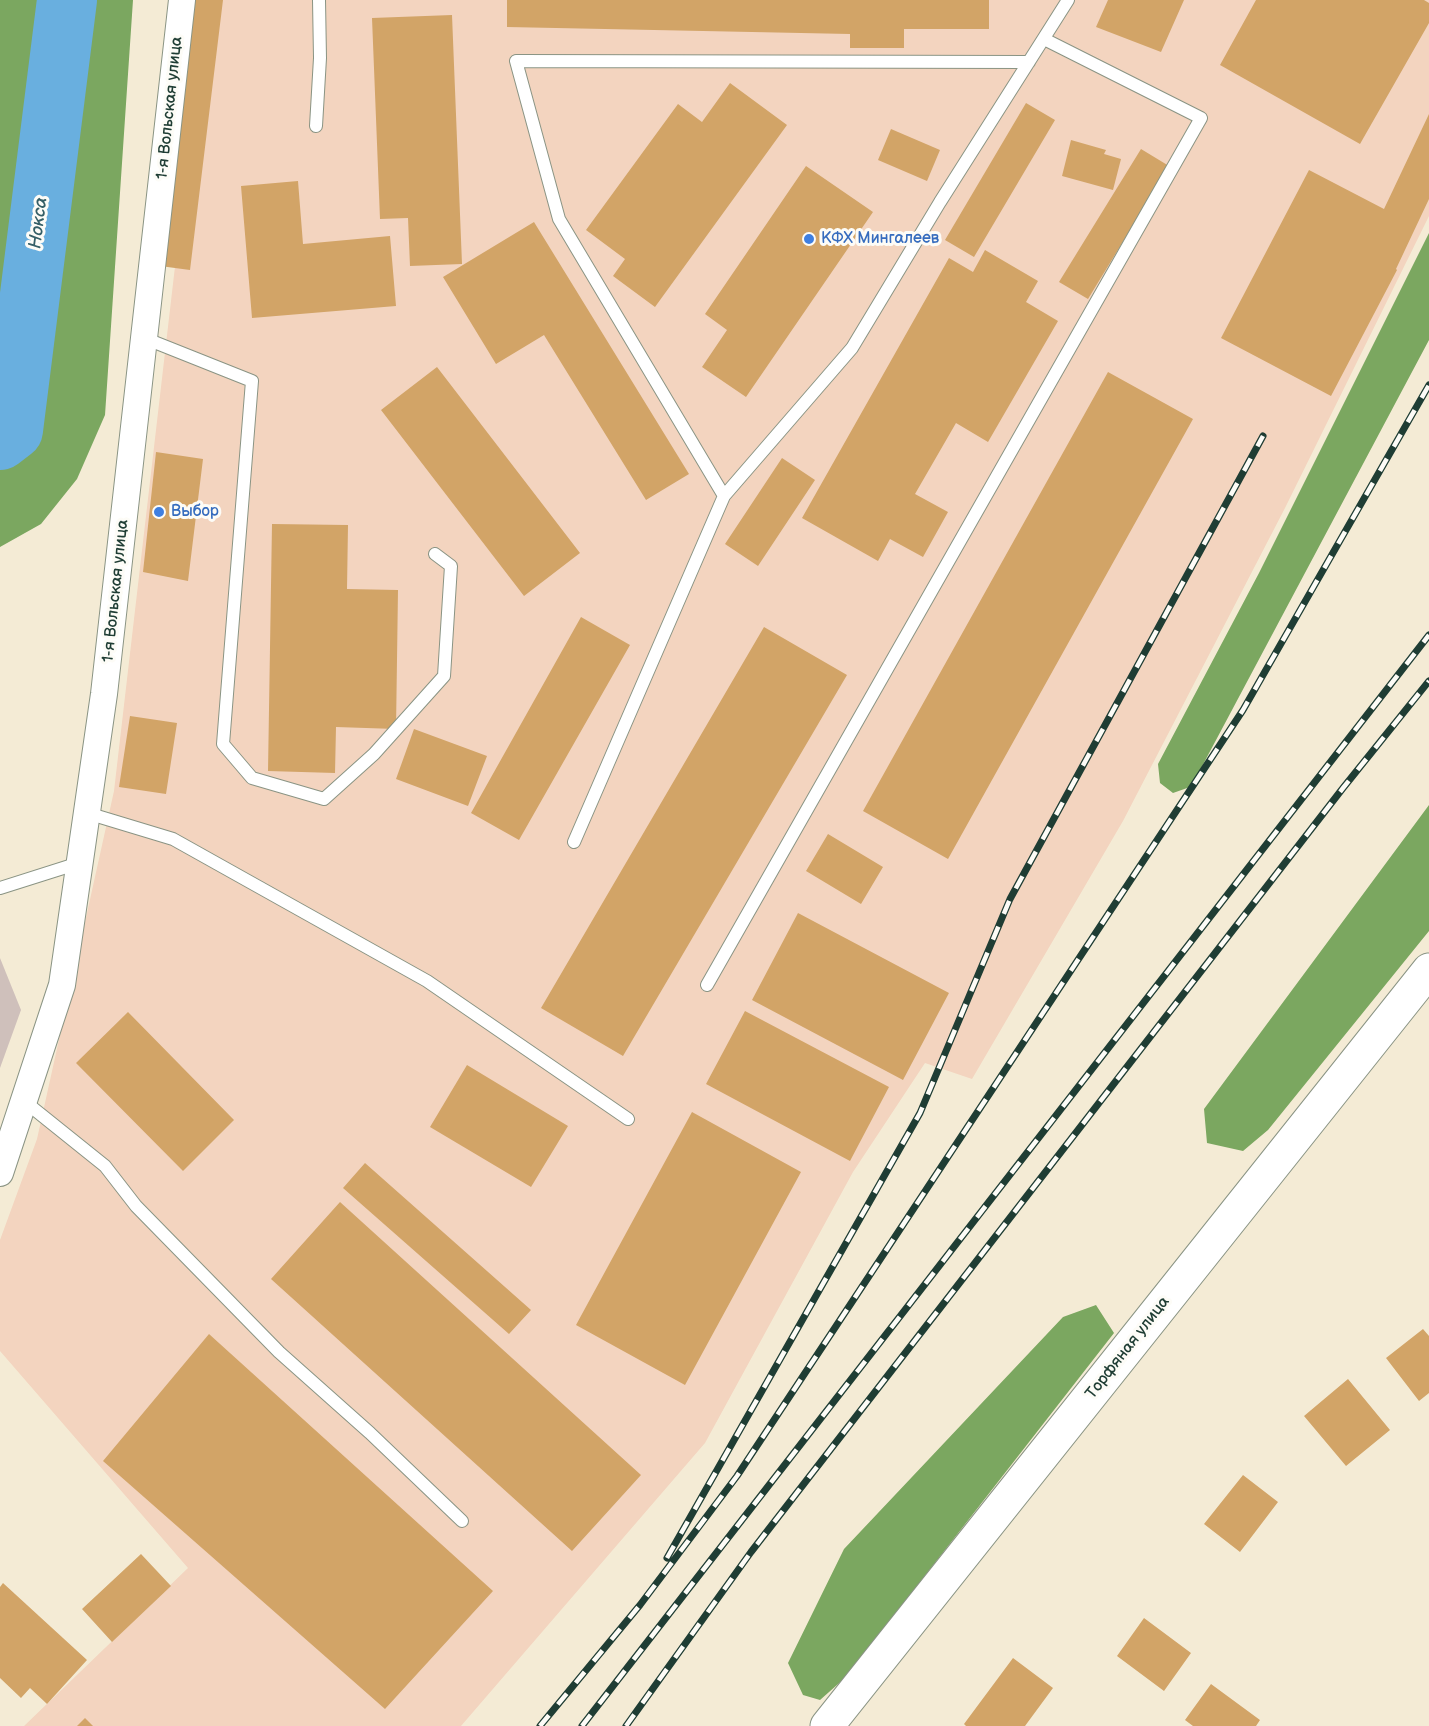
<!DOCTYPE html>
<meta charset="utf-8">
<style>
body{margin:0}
canvas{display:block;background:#f4ebd5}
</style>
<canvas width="1429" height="1726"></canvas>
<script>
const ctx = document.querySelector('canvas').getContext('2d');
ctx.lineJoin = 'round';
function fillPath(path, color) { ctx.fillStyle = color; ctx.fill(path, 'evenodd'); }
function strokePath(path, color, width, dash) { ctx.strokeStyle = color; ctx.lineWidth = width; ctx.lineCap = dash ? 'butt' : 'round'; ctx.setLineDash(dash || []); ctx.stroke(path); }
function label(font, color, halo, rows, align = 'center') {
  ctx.font = font + ' "Balsamiq Sans",sans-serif'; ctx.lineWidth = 6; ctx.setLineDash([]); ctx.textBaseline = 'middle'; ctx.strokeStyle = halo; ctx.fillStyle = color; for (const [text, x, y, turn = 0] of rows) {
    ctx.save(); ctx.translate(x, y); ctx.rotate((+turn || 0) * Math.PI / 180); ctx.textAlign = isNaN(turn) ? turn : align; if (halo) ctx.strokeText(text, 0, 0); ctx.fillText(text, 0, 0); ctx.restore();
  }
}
fillPath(new Path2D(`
 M 206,0 L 1429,0 L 1429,216 L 1285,508 L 1123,821 L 972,1079 L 925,1063 L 853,1172 L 705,1443 L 461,1726 L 24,1726 L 188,1568 L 0,1351 L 0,1240 L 37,1139 L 114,791 Z`), '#f3d4bf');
fillPath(new Path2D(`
 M 0,958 L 21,1010 L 0,1068 Z`), '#cfc0bb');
fillPath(new Path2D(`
 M 0,0 L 133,0 L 105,415 L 77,479 L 41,524 L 0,547 Z
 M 1429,233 L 1429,340 L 1199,772 L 1190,787 L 1173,793 L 1160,783 L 1158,764 L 1259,573 Z
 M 1429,805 L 1429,931 L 1268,1130 L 1243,1151 L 1207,1143 L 1204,1109 Z
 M 1096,1305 L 1114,1333 L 846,1677 L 820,1700 L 803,1695 L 788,1663 L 844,1549 L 1063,1317 Z`), '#7ba760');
strokePath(new Path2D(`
 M 0,440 L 13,430 L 67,0`), '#69afdf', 60);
fillPath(new Path2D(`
 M 192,0 L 223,0 L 190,270 L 160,266 Z
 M 507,0 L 989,0 L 989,29 L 904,29 L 904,48 L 850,48 L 850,34 L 507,27 Z
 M 1108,0 L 1184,0 L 1161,52 L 1096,27 Z
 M 1256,0 L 1424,0 L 1429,3 L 1429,23 L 1360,144 L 1220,65 Z
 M 452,15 L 462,264 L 410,266 L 408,218 L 380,219 L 372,18 Z
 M 730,83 L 787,125 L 655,307 L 613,276 L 625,259 L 586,230 L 678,104 L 702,122 Z
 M 1026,103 L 1055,120 L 974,257 L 945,240 Z
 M 1429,114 L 1429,199 L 1396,269 L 1397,270 L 1331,396 L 1221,338 L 1309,170 L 1384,209 Z
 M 891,129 L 940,150 L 927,181 L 878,160 Z
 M 1071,140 L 1106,150 L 1104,154 L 1121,159 L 1113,190 L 1062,176 Z
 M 1141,149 L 1169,166 L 1088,299 L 1059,282 Z
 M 806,166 L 873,212 L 746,397 L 702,367 L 727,330 L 705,314 Z
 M 298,181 L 303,244 L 390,236 L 396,306 L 252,318 L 241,186 Z
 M 534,222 L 689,474 L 646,500 L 544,335 L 496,364 L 443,277 Z
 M 985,250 L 1038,281 L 1026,302 L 1058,321 L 988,442 L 956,423 L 915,494 L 948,512 L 923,557 L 890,539 L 878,561 L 802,518 L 949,258 L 973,272 Z
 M 437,367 L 580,553 L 524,596 L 381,410 Z
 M 1108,372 L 1193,419 L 948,859 L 863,811 Z
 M 156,452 L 203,459 L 188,581 L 143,572 Z
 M 782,458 L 815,480 L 758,566 L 725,544 Z
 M 272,524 L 348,525 L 347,589 L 398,590 L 396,729 L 336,727 L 335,773 L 268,771 Z
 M 581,617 L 630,645 L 519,840 L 471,813 Z
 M 764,627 L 847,675 L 623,1056 L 541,1008 Z
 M 130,716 L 177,723 L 166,794 L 119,787 Z
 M 414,729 L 487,756 L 468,806 L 396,779 Z
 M 828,834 L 883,867 L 861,904 L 806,871 Z
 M 798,913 L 949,993 L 903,1080 L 752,1000 Z
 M 745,1011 L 889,1087 L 850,1161 L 706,1084 Z
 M 128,1012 L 234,1120 L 183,1171 L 76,1063 Z
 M 467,1065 L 568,1126 L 531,1187 L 430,1127 Z
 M 692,1112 L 801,1172 L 685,1385 L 576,1325 Z
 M 365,1163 L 531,1310 L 509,1334 L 343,1188 Z
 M 340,1202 L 641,1475 L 572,1551 L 271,1279 Z
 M 1423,1329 L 1429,1336 L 1429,1393 L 1419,1401 L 1386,1358 Z
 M 209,1334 L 493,1591 L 385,1709 L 103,1461 Z
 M 1348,1379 L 1390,1430 L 1346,1466 L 1304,1416 Z
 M 1243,1475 L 1278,1502 L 1240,1552 L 1204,1524 Z
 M 141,1554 L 171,1586 L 112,1642 L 82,1609 Z
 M 3,1583 L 87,1660 L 47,1704 L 30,1688 L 21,1698 L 0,1678 L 0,1587 Z
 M 1144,1618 L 1191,1653 L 1164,1691 L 1117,1656 Z
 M 1013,1658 L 1053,1688 L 1025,1726 L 966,1726 L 964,1724 Z
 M 1211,1684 L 1260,1720 L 1256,1726 L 1193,1726 L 1185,1720 Z
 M 85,1718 L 93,1726 L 77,1726 Z`), '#d2a467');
const lane = new Path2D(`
 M 316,126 L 320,58 L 319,0
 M 144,338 L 252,381 L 223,744 L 252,778 L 324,799 L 374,754 L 444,676 L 451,566 L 435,554
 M 724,496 L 559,219 L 516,61 L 1029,62
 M 87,813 L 173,839 L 427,981 L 628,1119
 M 574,842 L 724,496 L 852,348 L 940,202 L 1068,0
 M 0,888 L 79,863
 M 707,985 L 1201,118 L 1044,39
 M 24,1101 L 105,1166 L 136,1206 L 279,1352 L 370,1433 L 462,1521`);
const street = new Path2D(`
 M 0,1173 L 62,985 L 104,694 L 182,0`);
const secondary = new Path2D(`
 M 827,1726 L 1429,970`);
strokePath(lane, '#8a9484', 14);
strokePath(street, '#8a9484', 28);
strokePath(secondary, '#8a9484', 35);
strokePath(lane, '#fff', 12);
strokePath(street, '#fff', 26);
strokePath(secondary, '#fff', 33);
const rail = new Path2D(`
 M 667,1558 L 920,1113 L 1010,899 L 1263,436
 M 540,1726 L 640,1605 L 737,1476 L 1243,710 L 1429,385
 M 582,1726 L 1429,635
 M 626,1726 L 751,1552 L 1343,788 L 1429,681`);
strokePath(rail, '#1f3d34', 7);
strokePath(rail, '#fdfcf7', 4.5, [14]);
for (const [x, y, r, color] of [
 [809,239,6,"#3f7fe0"],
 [159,512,6,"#3f7fe0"]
]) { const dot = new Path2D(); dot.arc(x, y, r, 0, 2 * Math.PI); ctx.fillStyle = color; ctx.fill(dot); strokePath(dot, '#fdfcf7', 2); }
label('16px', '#1f3d34', '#fdfcf7', [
 ["1-я Вольская улица",170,108,-84],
 ["1-я Вольская улица",116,591,-84],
 ["Торфяная улица",1128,1348,-52]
]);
label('16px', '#366cbe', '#fdfcf7', [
 ["КФХ Мингалеев",821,239],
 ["Выбор",171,512]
], 'left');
label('italic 18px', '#355f67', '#fdfcf7', [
 ["Нокса",39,223,-83]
]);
</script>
